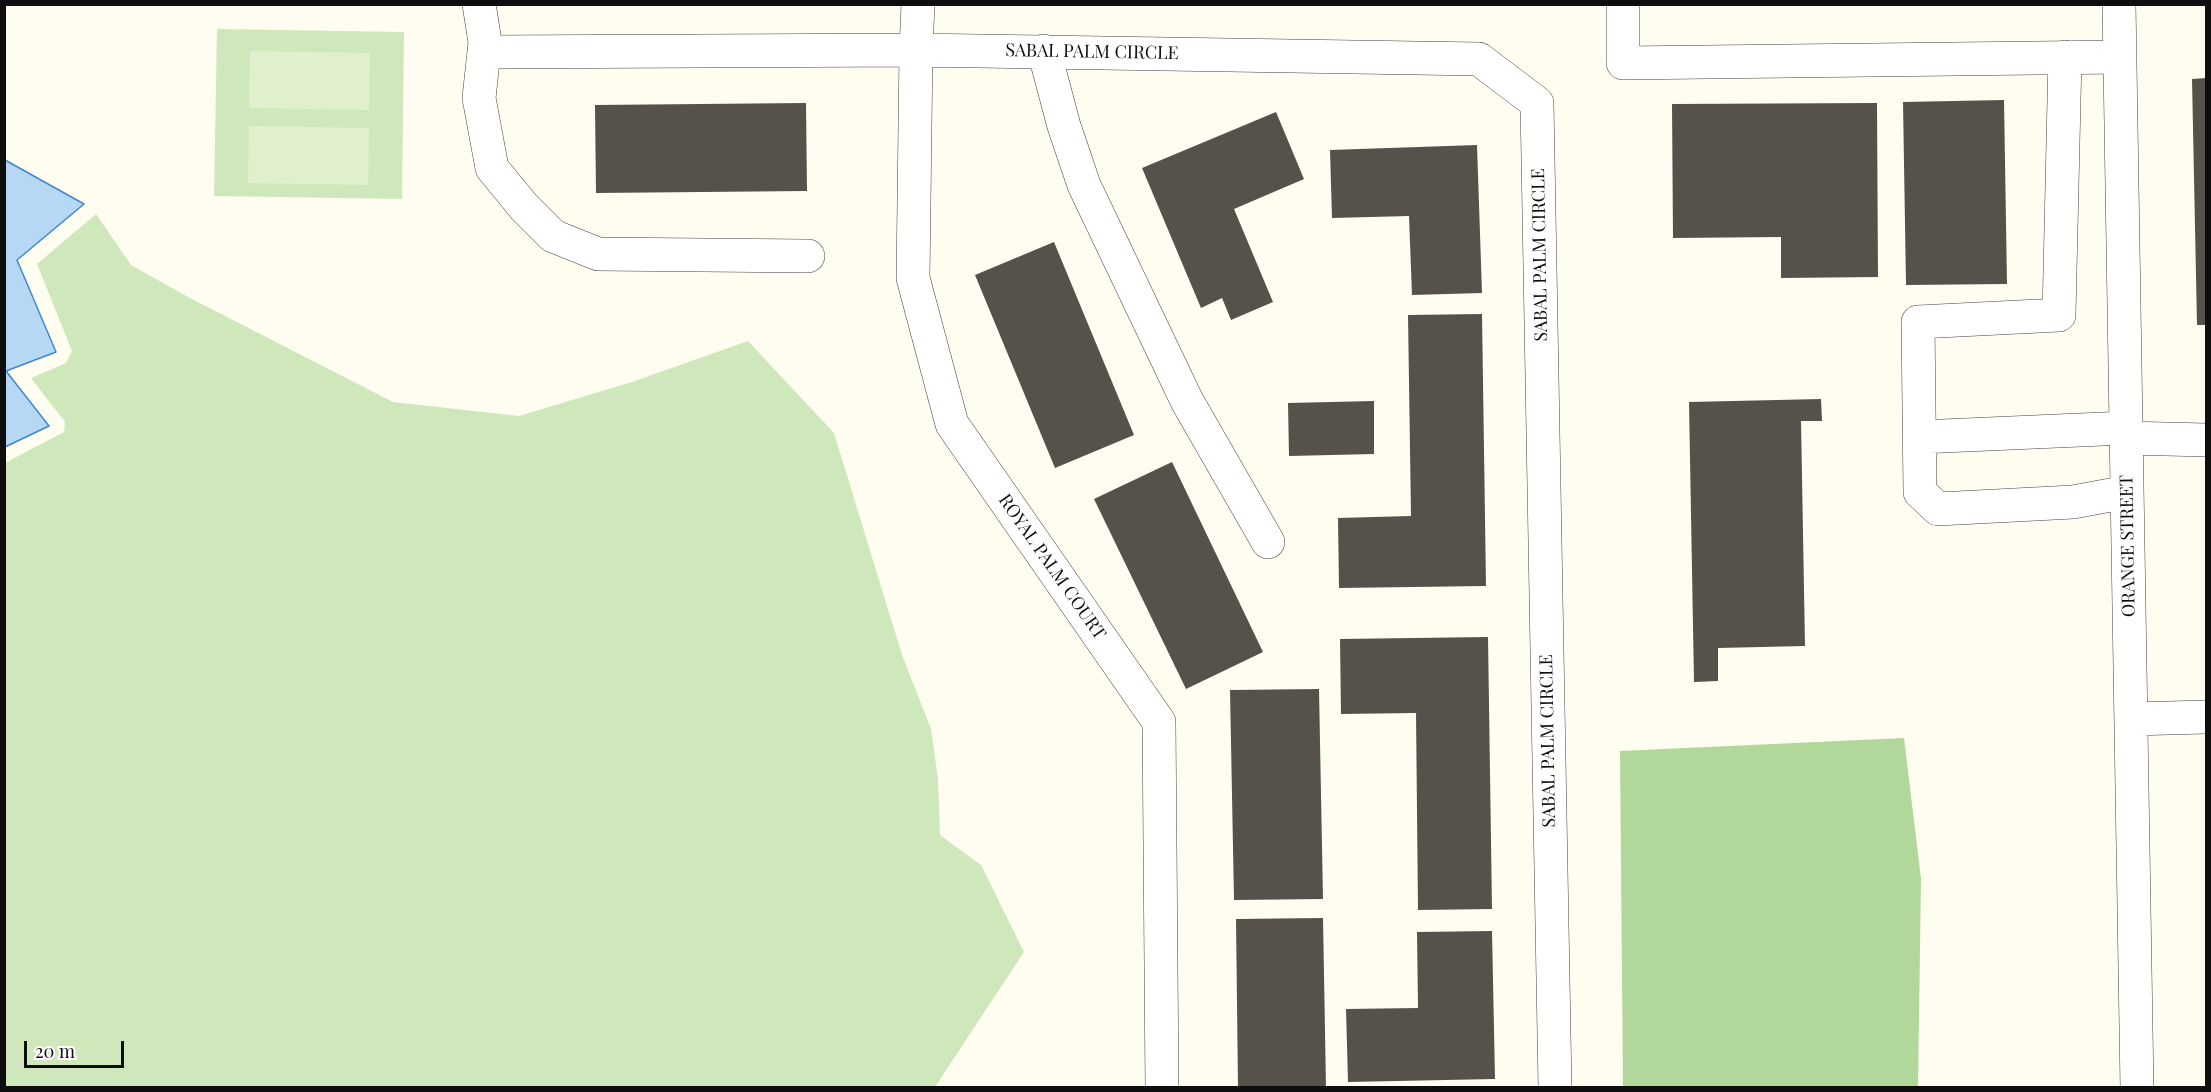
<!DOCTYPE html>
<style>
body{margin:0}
#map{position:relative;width:2211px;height:1092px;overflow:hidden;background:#fefdf0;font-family:"Playfair Display",serif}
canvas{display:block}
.frame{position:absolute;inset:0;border:6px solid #0e0e0e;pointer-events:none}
.scale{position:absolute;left:24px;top:1041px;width:100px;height:27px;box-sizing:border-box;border:3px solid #0e0e0e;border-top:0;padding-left:8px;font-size:18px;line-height:21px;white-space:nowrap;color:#0e0e0e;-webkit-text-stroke:4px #fff;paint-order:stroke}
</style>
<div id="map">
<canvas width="2211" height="1092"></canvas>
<div class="frame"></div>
<div class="scale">20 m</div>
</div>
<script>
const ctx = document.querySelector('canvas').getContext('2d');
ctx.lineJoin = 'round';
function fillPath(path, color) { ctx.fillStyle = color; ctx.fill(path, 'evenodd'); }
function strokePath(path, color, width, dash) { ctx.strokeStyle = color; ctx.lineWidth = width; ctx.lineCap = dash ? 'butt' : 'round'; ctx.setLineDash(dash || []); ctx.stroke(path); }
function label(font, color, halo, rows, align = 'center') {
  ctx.font = font + ' "Playfair Display",serif'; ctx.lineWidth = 6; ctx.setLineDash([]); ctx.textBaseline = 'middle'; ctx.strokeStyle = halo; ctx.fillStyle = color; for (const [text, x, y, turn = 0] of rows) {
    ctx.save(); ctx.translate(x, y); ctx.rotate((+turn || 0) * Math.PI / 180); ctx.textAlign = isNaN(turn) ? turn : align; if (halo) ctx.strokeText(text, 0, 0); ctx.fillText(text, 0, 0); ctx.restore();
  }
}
fillPath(new Path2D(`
 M 217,29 L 404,32 L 402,199 L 214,196 Z
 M 96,214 L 131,265 L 190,298 L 393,402 L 519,416 L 632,382 L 748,341 L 834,433 L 902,655 L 931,729 L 938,779 L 940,835 L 981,865 L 1024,952 L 935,1087 L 5,1087 L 5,463 L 64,432 L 65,422 L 31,378 L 66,363 L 72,351 L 37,264 Z`), '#cfe8bb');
fillPath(new Path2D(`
 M 1904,738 L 1921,879 L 1918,1087 L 1623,1087 L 1620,751 Z`), '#b1d89a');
fillPath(new Path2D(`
 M 250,51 L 370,53 L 369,110 L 249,108 Z
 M 249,126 L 369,128 L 368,185 L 248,183 Z`), '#e0f0cc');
const water = new Path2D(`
 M 5,160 L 84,204 L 17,260 L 56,352 L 6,371 L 49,426 L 5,447 Z`);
fillPath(water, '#b7d8f4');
strokePath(water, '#4087c9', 1.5);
fillPath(new Path2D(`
 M 2206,78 L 2206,325 L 2197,325 L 2192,79 Z
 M 2004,100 L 2007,284 L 1906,285 L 1903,102 Z
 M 806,103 L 807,191 L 596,193 L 595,105 Z
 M 1877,103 L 1878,277 L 1781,278 L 1781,237 L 1673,238 L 1672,104 Z
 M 1276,112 L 1304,179 L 1234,209 L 1273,302 L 1231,320 L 1222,298 L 1201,308 L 1142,168 Z
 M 1477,145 L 1482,293 L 1412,295 L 1409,216 L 1332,218 L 1330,150 Z
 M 1054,242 L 1134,435 L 1055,468 L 975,275 Z
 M 1482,314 L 1486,586 L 1339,588 L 1338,518 L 1411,516 L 1408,315 Z
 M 1821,399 L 1822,421 L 1801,421 L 1805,646 L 1718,648 L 1718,681 L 1694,682 L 1689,402 Z
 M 1374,401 L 1374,454 L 1289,456 L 1288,403 Z
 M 1172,462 L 1263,652 L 1186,689 L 1094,499 Z
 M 1488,637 L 1492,909 L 1418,910 L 1416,713 L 1341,714 L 1340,639 Z
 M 1319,689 L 1323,899 L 1234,900 L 1230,690 Z
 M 1323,918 L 1326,1088 L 1238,1088 L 1236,919 Z
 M 1492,931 L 1495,1079 L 1348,1082 L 1346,1009 L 1418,1008 L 1417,932 Z`), '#57514b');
const minor = new Path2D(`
 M 479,4 L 485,42 L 479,98 L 492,168 L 524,207 L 553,236 L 598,254 L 808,256
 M 918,4 L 916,50 L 1479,59 L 1537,103 L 1555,1088
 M 1623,4 L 1623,63 L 2120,57
 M 2119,4 L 2137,1088
 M 1044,51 L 1064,126 L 1084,185 L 1187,401 L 1268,542
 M 484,52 L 916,50 L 913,278 L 952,424 L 1159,722 L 1162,1088
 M 2065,57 L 2059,315 L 1918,322 L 1920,492 L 1938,509 L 2073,502 L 2127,492
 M 1919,437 L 2126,428
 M 2126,438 L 2206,440
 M 2131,719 L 2206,717`);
strokePath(minor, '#414141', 34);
strokePath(minor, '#fff', 33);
label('18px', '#0e0e0e', '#fff', [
 ["SABAL PALM CIRCLE",1092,52,1],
 ["SABAL PALM CIRCLE",1540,255,-91],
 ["ORANGE STREET",2128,546,-91],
 ["ROYAL PALM COURT",1052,567,55],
 ["SABAL PALM CIRCLE",1548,741,-91]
]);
</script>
